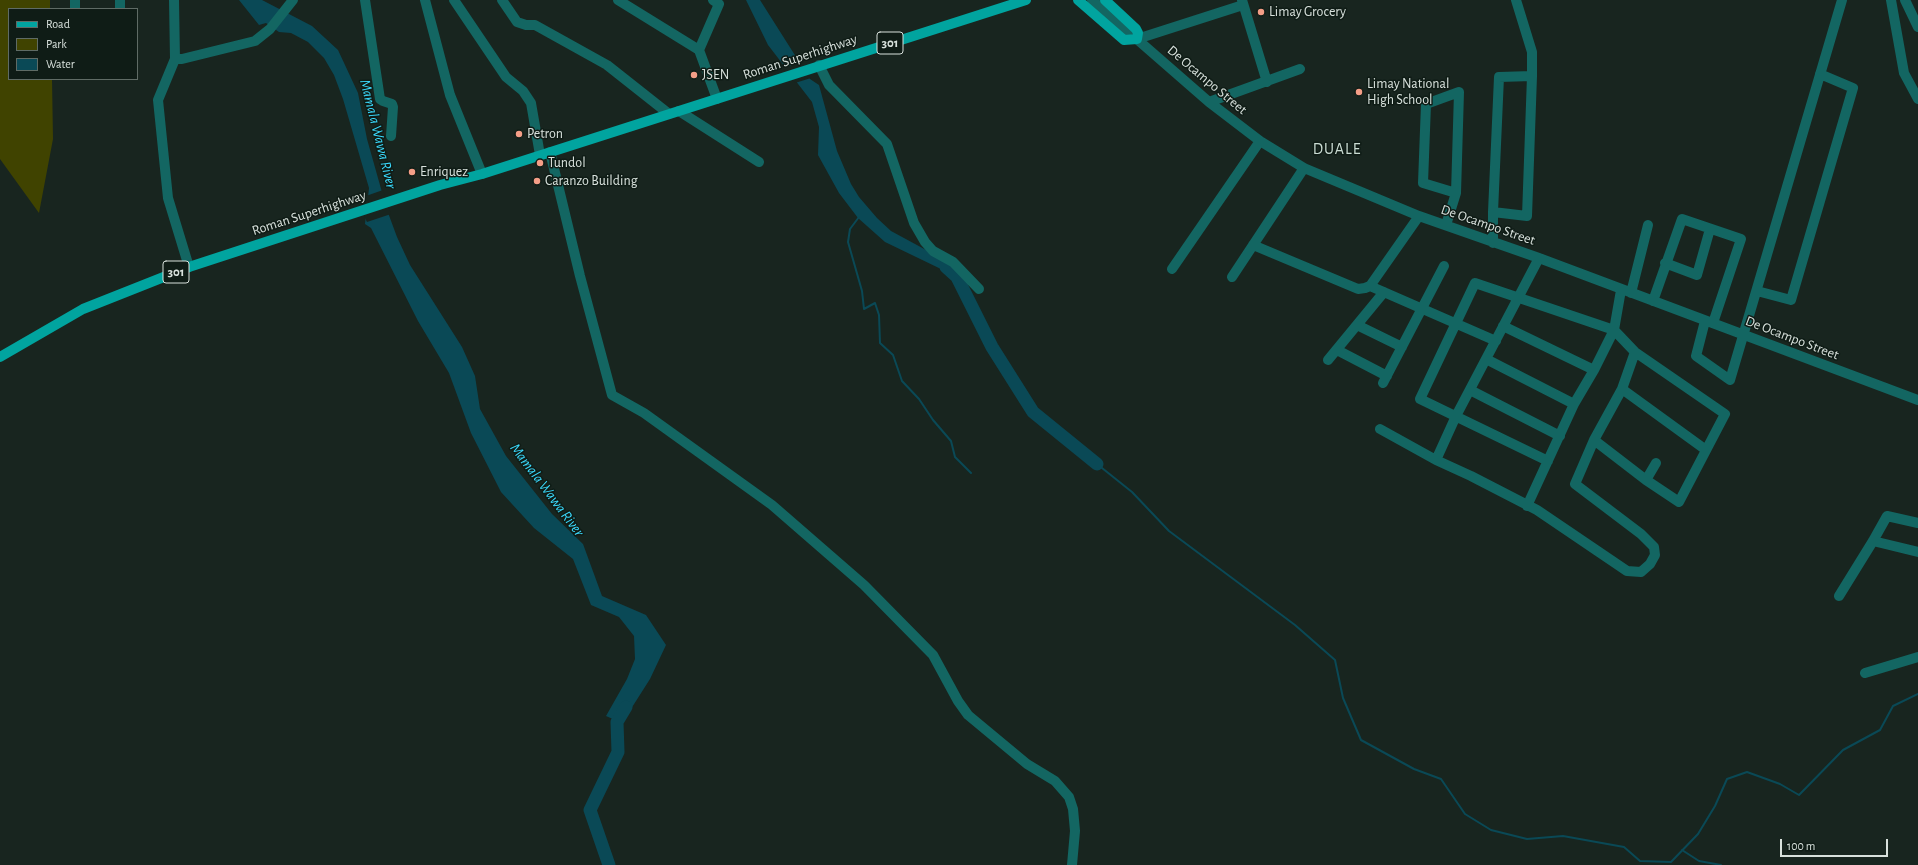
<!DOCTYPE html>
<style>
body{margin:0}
#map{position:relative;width:1918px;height:865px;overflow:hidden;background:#18251f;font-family:"Alegreya Sans",sans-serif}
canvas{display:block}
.legend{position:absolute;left:8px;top:8px;width:130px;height:72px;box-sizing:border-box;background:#0f1c16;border:1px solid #5f6b65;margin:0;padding:5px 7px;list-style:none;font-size:12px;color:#d8e1dc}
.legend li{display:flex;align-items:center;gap:8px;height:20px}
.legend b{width:20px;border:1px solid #5f6b65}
.scale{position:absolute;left:1780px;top:839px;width:108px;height:18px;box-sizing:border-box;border:2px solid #d8e1dc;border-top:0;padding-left:5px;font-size:12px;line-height:14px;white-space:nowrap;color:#d8e1dc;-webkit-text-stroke:3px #0f1c16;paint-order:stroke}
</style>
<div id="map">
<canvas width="1918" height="865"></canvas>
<ul class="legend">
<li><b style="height:5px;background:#01a49f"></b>Road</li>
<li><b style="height:11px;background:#404300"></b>Park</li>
<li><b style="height:11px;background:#0a4956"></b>Water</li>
</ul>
<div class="scale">100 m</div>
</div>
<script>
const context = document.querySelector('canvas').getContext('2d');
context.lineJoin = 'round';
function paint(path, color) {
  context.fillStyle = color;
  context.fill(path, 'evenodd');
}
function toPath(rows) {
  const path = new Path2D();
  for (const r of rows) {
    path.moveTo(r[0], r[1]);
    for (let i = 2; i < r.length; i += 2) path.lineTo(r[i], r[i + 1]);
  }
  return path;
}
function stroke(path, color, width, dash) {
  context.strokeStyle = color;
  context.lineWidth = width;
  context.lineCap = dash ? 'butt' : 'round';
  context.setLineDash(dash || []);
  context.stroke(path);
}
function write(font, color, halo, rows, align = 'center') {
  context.font = font + ' "Alegreya Sans",sans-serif';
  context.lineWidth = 3;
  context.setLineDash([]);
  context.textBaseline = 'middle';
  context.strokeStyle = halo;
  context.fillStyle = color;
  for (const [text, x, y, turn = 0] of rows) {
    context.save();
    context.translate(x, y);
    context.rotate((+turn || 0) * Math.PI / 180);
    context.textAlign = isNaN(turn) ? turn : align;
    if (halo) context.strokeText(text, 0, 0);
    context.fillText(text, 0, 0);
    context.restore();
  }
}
paint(toPath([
 [0,0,50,0,50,9,9,9,9,79,52,79,53,139,39,213,0,159]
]), '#404300');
paint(toPath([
 [239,0,262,0,312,26,338,50,358,93,367,139,387,210,397,237,410,265,462,347,475,376,480,409,506,456,552,514,583,544,602,596,646,615,666,645,650,679,622,723,606,716,627,679,635,659,634,636,619,617,591,605,573,559,534,528,501,492,471,433,449,373,418,321,371,228,365,224,369,188,343,99,334,75,324,58,308,42,291,33,279,32,266,23,259,25],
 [746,0,760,0,810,79,819,85,837,151,851,184,859,197,877,218,891,231,952,264,963,276,954,281,943,270,885,242,858,218,839,193,818,155,819,127,812,102,768,45]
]), '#0a4956');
paint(toPath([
 [801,62,811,78,795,83,783,68],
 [383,190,391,214,367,222,364,216,366,196]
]), '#18251f');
stroke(toPath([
 [859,217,850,229,848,242,862,291,864,309,875,303,879,315,880,343,893,355,902,381,919,399,933,420,951,441,955,457,971,473],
 [1097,464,1132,492,1169,531,1295,625,1335,660,1343,698,1361,740,1414,769,1441,779,1465,814,1491,830,1527,839,1563,836,1624,847,1640,861,1671,862,1698,834,1715,806,1727,779,1747,772,1780,784,1799,795,1843,750,1880,730,1893,706,1918,694],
 [1682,850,1699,861,1721,865]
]), '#0a4956', 2);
stroke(toPath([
 [946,267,957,277,992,347,1033,412,1097,464],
 [609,865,590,810,618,752,617,722,626,707]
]), '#0a4956', 13);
stroke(toPath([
 [75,0,75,9],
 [120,0,120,9],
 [174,0,175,59,158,100,168,198,189,267],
 [365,0,380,99,383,101,392,104,393,107,391,136],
 [425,0,450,95,482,174],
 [454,0,506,77,523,91,531,103,540,155],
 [502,0,517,22,526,25,535,25,607,65,669,114],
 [618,0,699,50,717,99],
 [1092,0,1209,102,1260,141,1304,168,1419,216,1539,258,1918,400],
 [1242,0,1267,82],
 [1516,0,1532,52,1532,76],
 [1891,0,1904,73,1918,99],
 [1905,0,1918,27],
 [1137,39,1243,5],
 [699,50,719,4,713,0],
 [175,59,182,59,255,41,270,29,293,0],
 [819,65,829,85,887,144,914,223,925,242,933,251,953,262,979,289],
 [1209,102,1300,69],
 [679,111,759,162],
 [550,152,580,276,612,395,644,413,772,505,864,585,933,655,958,701,968,715,1027,764,1055,781,1069,797,1073,809,1075,831,1072,865],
 [1446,225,1456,193,1459,92,1426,104,1423,183,1456,193],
 [1493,243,1493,212,1499,77,1532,76,1527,216,1493,212],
 [1253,245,1358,289,1365,288,1370,286,1419,216],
 [1665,263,1697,275,1710,229],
 [1172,269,1260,141],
 [1232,277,1304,168],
 [1370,286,1496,341],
 [1757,291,1791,300,1853,88,1820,74],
 [1631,293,1648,225],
 [1653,301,1682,219,1741,239,1713,323],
 [1705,321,1696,356,1730,380,1842,0],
 [1357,325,1402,347],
 [1503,326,1594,370],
 [1337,350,1387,376],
 [1486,359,1574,404],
 [1328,360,1384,292],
 [1383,383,1444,266],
 [1622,389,1706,450],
 [1470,390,1560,436],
 [1380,429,1436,460,1471,476,1537,510,1627,571,1641,572,1650,564,1655,555,1654,547,1641,534,1575,484,1594,440,1622,389,1635,352],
 [1436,460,1456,416,1539,258],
 [1548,461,1420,399,1475,283,1614,330,1635,352,1725,414,1679,502,1646,480,1594,440],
 [1646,480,1656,463],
 [1527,506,1574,404,1594,370,1614,330,1621,290],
 [1873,541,1918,552],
 [1839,596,1873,541,1887,516,1918,523],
 [1865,673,1918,657]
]), '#136662', 10);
stroke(toPath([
 [1078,0,1124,40,1137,39,1138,33,1136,29,1105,0],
 [0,357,83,309,189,267,440,185,482,174,1026,0]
]), '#01a49f', 10);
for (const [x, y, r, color] of [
 [1261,12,4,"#f49e87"],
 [694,75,4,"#f49e87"],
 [1359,92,4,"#f49e87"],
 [519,134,4,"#f49e87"],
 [540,163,4,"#f49e87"],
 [412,172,4,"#f49e87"],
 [537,181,4,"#f49e87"]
]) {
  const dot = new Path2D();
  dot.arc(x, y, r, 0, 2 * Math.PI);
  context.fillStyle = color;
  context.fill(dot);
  stroke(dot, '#0f1c16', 1.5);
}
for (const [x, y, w] of [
 [890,43,26],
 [176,272,26]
]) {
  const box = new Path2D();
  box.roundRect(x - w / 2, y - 11, w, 22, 3);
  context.fillStyle = '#0f1c16';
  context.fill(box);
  stroke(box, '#d8e1dc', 1);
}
write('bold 13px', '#d8e1dc', null, [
 ["301",890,43],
 ["301",176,272]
]);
write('14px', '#d8e1dc', '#0f1c16', [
 ["Limay Grocery",1269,12],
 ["JSEN",702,75],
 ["Limay National",1367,84],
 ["High School",1367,100],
 ["Petron",527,134],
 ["Tundol",548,163],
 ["Enriquez",420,172],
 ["Caranzo Building",545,181]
], 'left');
write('14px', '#d8e1dc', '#0f1c16', [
 ["Roman Superhighway",800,57,-18],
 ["De Ocampo Street",1207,80,40],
 ["Roman Superhighway",309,213,-18],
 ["De Ocampo Street",1488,225,19],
 ["De Ocampo Street",1792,338,21]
]);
write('italic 15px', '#3bdafd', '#0f1c16', [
 ["Mamala Wawa River",378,134,76],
 ["Mamala Wawa River",547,490,53]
]);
context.letterSpacing = '1px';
write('16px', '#cbdcd3', '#0f1c16', [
 ["DUALE",1337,149]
]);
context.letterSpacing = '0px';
</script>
